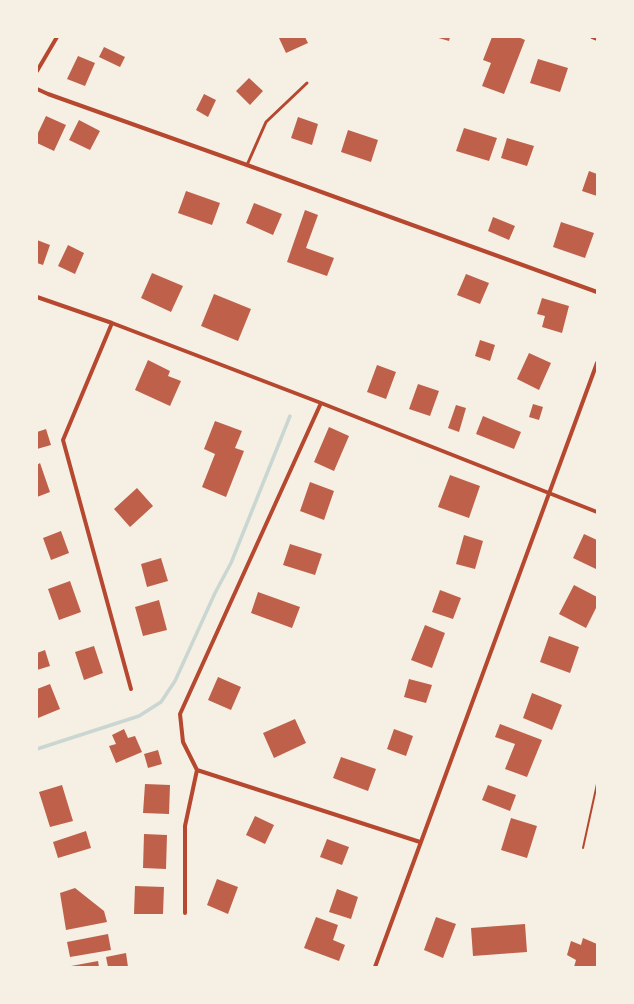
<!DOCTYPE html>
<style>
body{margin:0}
#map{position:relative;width:634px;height:1004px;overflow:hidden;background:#f6efe4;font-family:Commissioner,sans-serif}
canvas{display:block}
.frame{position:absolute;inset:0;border:38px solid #f6efe4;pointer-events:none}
</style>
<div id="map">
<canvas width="634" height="1004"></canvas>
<div class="frame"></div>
</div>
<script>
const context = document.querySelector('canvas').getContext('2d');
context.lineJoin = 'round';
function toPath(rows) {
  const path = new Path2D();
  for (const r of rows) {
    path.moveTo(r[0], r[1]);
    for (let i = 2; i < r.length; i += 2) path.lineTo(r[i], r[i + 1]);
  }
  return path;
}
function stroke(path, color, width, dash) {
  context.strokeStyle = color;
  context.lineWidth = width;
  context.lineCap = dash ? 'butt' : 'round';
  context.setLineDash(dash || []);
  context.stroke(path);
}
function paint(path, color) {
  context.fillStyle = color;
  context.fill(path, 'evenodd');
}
stroke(toPath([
 [37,749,139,716,161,702,175,681,215,593,231,563,290,416]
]), '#c9d6d2', 3.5);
paint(toPath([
 [280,37,305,37,308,43,286,53,279,38],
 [435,37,450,37,449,41],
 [492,37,518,37,525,40,504,94,482,86,491,63,483,60],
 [104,47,125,57,120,67,99,57],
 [78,56,95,63,85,86,67,79],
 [538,59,568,68,560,92,530,83],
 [249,78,263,91,250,105,236,91],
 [204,94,216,100,208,117,196,110],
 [46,116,66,125,54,151,37,143,37,135],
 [298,117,318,124,312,145,291,138],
 [79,120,100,131,90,150,69,140],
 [464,128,497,138,489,161,456,151],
 [348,130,378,140,371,162,341,152],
 [507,138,534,146,527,166,501,158],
 [589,171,597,174,597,196,582,191],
 [186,191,220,203,212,225,178,213],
 [254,203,282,214,273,235,246,223],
 [305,210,318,215,306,248,334,258,327,276,287,262],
 [493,217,515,226,509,240,488,231],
 [561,222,594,233,585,258,553,247],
 [37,240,50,245,43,265,37,263],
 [68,245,84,253,75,274,58,266],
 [152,273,183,286,171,312,141,298],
 [466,274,489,283,480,304,457,295],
 [214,294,251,309,238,341,201,326],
 [542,298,569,306,562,333,542,327,545,316,537,314],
 [480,340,495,345,490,361,475,356],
 [529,353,551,363,539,390,517,379],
 [148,360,170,371,168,376,181,381,170,406,135,390],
 [377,365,396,372,386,399,367,392],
 [418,384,439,391,430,416,409,409],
 [533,404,543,407,539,420,529,417],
 [456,405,466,408,459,432,448,428],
 [483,416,521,432,514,449,476,434],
 [215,421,242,431,235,448,244,451,226,497,202,487,215,454,204,449],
 [329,427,349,436,334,471,314,462],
 [46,429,51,445,37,449,37,432],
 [40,463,50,492,37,497,37,465],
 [450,475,480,486,469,518,438,507],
 [310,482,334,491,324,520,300,511],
 [137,488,153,506,130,527,114,509],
 [61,531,69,553,51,560,43,538],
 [584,534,597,540,596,569,573,558],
 [464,535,483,541,475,569,456,564],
 [290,544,322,554,315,575,283,565],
 [161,558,168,581,147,587,141,564],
 [70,581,81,612,59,620,48,589],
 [574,585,597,597,597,606,586,628,559,614],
 [440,590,461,598,453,619,432,612],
 [258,592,300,607,292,628,251,613],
 [159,600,167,630,143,636,135,607],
 [425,625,445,633,432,668,411,660],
 [549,636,579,647,570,673,540,662],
 [94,646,103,673,84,680,75,652],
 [45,650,50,666,37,670,37,653],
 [218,677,241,687,231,710,208,700],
 [409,679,432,685,426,703,404,697],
 [50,684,60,709,38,718,37,689],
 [532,693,562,705,552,730,523,718],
 [295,719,306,743,274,758,263,733],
 [500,724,542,740,527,777,505,769,515,744,495,737],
 [124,729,128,738,135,736,142,752,116,763,109,746,116,744,112,735],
 [394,729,413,736,406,756,387,749],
 [158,750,162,764,148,768,144,754],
 [341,757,376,769,368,791,333,778],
 [145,784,170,785,169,814,143,813],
 [62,785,73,821,50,827,39,792],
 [488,785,516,795,510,811,482,800],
 [255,816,274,825,265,844,246,835],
 [511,818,537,826,527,858,501,850],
 [86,831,91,848,58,858,53,842],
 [144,834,167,835,166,869,143,868],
 [327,839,349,847,342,865,320,857],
 [217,879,238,887,228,914,207,905],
 [135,886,164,887,163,914,134,914],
 [75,888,104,911,107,922,66,930,60,893],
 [337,889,358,897,351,919,329,912],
 [316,917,338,925,333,940,345,945,339,961,304,948],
 [436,917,456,924,443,958,424,950],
 [525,924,527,952,473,956,471,928],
 [108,934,111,950,70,957,67,942],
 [583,938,597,944,597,967,574,967,576,960,567,955,571,941,581,945],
 [126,953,128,967,108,967,106,957],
 [98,961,99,967,71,967,71,966]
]), '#bf614a');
stroke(toPath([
 [583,848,597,784]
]), '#b5482f', 2);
stroke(toPath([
 [247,165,266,122,307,83]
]), '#b5482f', 3);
stroke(toPath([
 [592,37,597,39],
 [37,71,57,37],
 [37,89,48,94,247,165,597,292],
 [37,297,112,323,321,403,597,512],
 [112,323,63,440,131,689],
 [197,770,183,742,180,714,321,403],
 [197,770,420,842],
 [185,913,185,826,197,770],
 [375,967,597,363]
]), '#b5482f', 4);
</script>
